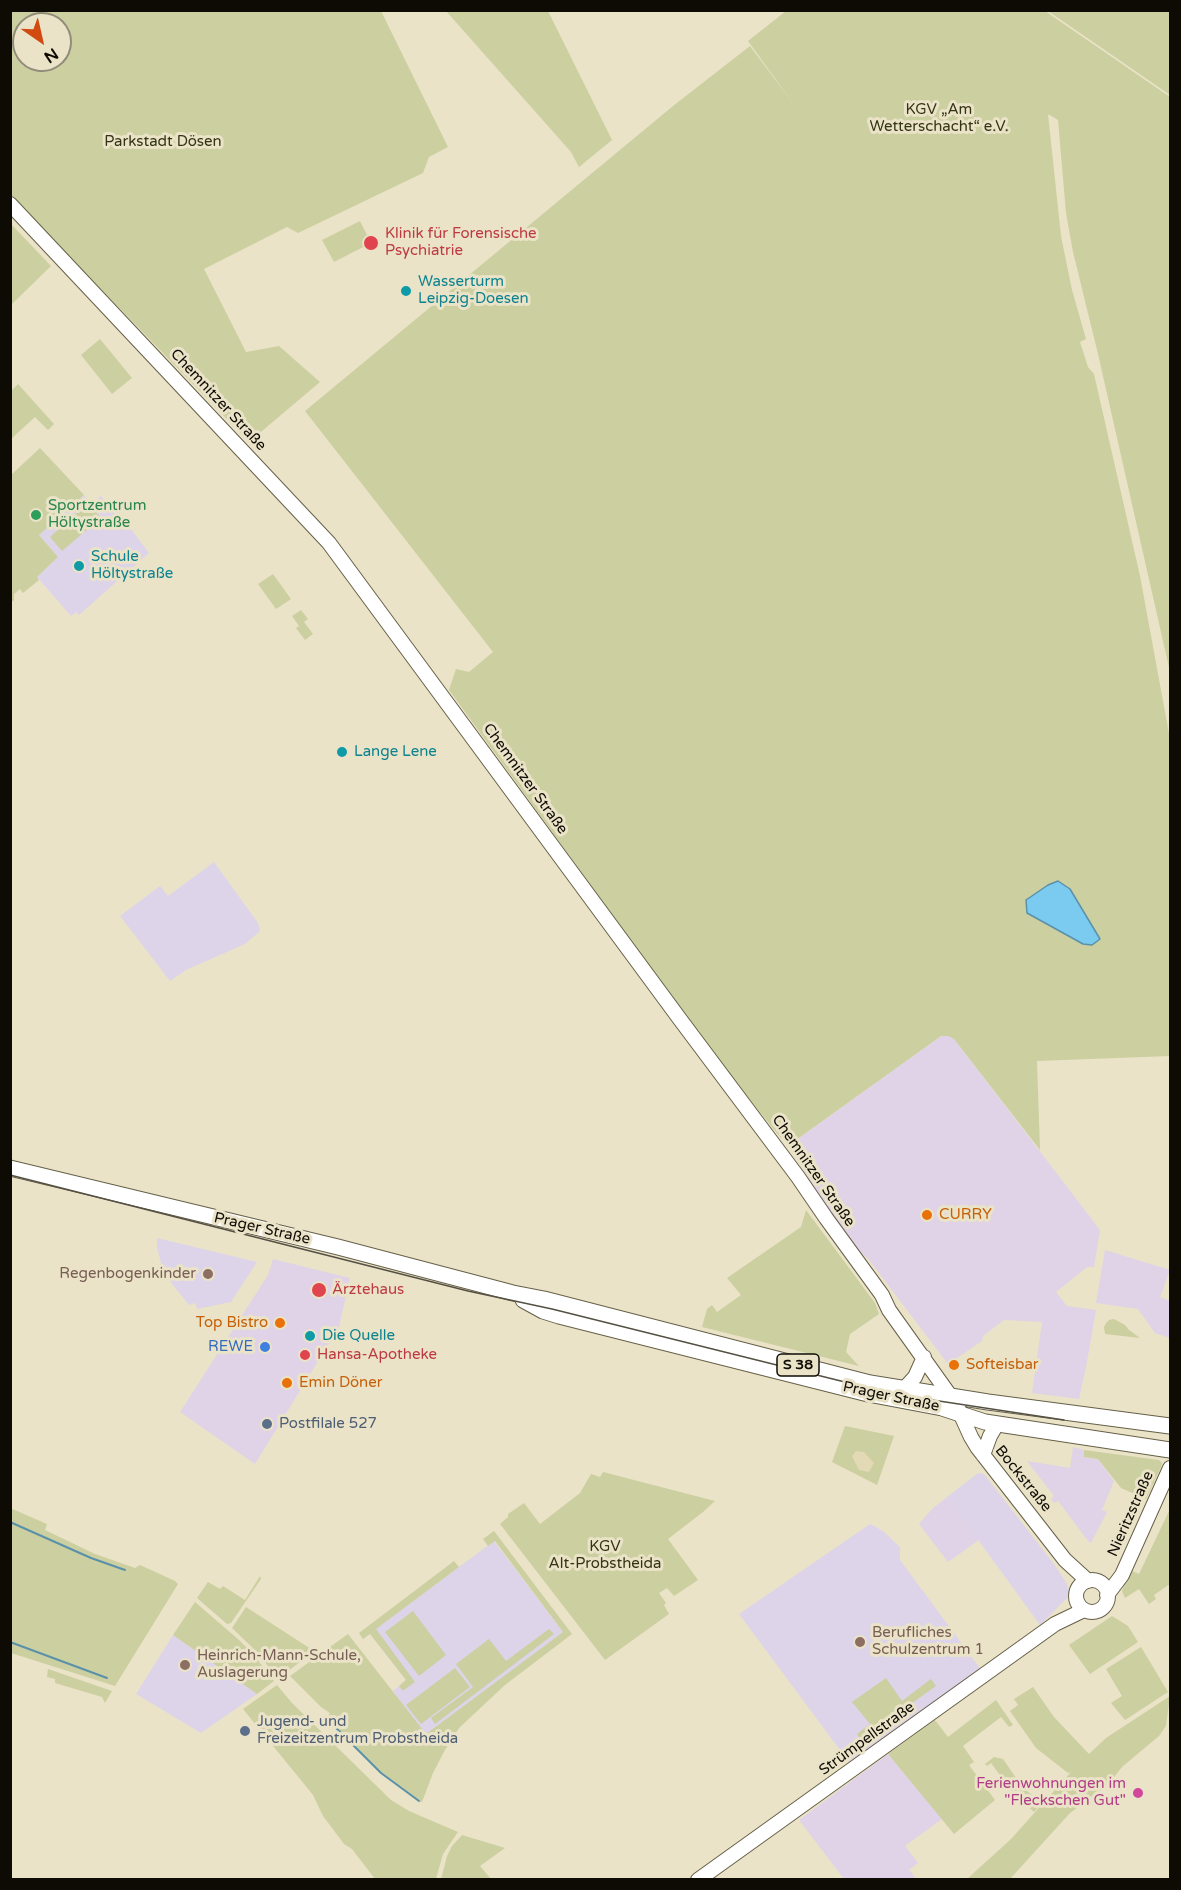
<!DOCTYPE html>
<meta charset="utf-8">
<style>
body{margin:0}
#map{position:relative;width:1181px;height:1890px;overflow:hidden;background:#eae3c8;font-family:"Varela Round",sans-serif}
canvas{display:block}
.frame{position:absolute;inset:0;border:12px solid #0e0b04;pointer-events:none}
.north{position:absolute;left:12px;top:12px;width:60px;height:60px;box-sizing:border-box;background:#eae3c8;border:2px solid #928d7a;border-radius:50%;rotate:146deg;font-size:16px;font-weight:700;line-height:24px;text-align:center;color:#0e0b04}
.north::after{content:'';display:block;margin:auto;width:21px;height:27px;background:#d14b11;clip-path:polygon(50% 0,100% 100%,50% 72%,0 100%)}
</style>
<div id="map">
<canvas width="1181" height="1890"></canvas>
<div class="frame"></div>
<div class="north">N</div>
</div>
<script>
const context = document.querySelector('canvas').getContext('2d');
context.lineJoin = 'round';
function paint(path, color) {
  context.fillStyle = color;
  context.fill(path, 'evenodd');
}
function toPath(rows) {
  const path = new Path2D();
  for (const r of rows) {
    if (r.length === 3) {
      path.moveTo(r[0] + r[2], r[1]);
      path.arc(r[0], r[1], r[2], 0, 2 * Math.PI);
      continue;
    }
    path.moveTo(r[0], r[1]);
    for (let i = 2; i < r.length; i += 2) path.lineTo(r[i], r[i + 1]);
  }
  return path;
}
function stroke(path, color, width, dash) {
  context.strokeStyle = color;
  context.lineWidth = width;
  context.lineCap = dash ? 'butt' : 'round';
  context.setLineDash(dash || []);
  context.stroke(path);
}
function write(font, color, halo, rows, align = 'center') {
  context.font = font + ' "Varela Round",sans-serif';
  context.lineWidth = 6;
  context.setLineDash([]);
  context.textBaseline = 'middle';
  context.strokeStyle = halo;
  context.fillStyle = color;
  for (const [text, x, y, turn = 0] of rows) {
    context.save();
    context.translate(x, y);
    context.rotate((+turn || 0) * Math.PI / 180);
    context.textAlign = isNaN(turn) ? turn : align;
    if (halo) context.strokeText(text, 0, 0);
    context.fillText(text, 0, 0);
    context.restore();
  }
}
paint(toPath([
 [947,1035,954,1039,1100,1230,1094,1267,1087,1267,1056,1292,1067,1306,1096,1310,1086,1367,1079,1399,1032,1393,1042,1322,1004,1320,983,1336,982,1341,948,1364,869,1260,858,1250,831,1213,788,1146,941,1036],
 [1105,1250,1170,1270,1160,1297,1170,1301,1170,1338,1155,1333,1138,1309,1096,1303],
 [273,1259,350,1278,339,1327,255,1464,180,1412,268,1275],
 [1073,1447,1084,1450,1084,1457,1098,1459,1114,1481,1102,1510,1107,1512,1091,1543,1088,1541,1058,1501,1054,1503,1051,1499,1054,1496,1027,1461,1070,1468],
 [947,1497,979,1540,948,1562,919,1524,932,1509],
 [888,1754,942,1819,905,1846,918,1863,909,1870,915,1877,912,1880,844,1879,799,1820]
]), '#e0d3e7');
paint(toPath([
 [84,495,92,504,101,496,116,514,118,512,149,553,79,615,76,612,71,616,37,577,58,557,39,535],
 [214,862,258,923,260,931,245,944,186,970,170,981,120,916,160,886,168,896],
 [157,1238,257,1262,231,1302,197,1309,195,1303,189,1305,169,1280,162,1267,157,1247],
 [978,1473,984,1474,1054,1564,1067,1584,1070,1595,1040,1625,947,1497],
 [870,1524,883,1531,900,1547,900,1560,985,1675,854,1769,739,1614],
 [494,1541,563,1632,425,1735,393,1691,406,1680,370,1633],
 [173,1635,257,1694,201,1733,136,1694]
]), '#ddd4e9');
paint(toPath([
 [11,11,381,11,448,147,429,157,423,173,298,233,287,227,204,269,246,352,279,346,320,382,249,442,11,196],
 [24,24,60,24,60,60,24,60],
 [446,11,548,11,612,140,579,167,571,152],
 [786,11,1045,11,1170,97,1170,672,1098,354,1073,252,1066,213,1058,120,1048,114,1061,236,1072,290,1086,339,1080,342,1088,367,1094,374,1140,576,1170,739,1170,1056,1037,1061,1040,1150,954,1039,948,1036,941,1036,796,1140,789,1141,780,1137,720,1063,449,690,456,669,469,672,493,652,305,411,673,106,750,46,795,106,748,41],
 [1048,11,1170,11,1170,95],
 [360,221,371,243,334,262,322,240],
 [11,224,51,266,11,305],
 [100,339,132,378,112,394,81,355],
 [18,384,54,424,48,430,35,417,11,439,11,391],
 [40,448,84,495,39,535,58,557,37,577,39,580,23,593,20,589,14,594,14,600,11,603,11,475],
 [88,503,101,518,62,551,50,537],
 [273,574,291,599,276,609,258,584],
 [301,610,308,619,304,622,313,634,305,640,296,628,299,626,292,616],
 [806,1210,875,1303,879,1314,850,1334,846,1352,859,1366,702,1327,707,1309,712,1305,717,1312,741,1295,727,1278,801,1227],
 [1114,1319,1125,1325,1129,1330,1140,1338,1105,1334,1104,1327,1106,1323,1109,1320],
 [845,1426,894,1436,877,1485,832,1462],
 [1084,1450,1159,1460,1162,1463,1161,1467,1146,1499,1121,1488,1098,1459,1084,1457],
 [603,1472,715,1501,703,1512,668,1539,698,1580,674,1596,667,1588,659,1593,666,1603,664,1605,669,1614,605,1660,500,1524,508,1517,508,1514,524,1503,540,1524,580,1493,591,1474,600,1477],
 [10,1508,47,1524,45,1530,95,1554,135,1568,140,1565,175,1581,178,1584,115,1686,11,1653],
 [1170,1509,1170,1584,1154,1595,1156,1599,1149,1604,1139,1589,1125,1598,1122,1591,1130,1570,1139,1574],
 [494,1531,572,1634,505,1685,459,1728,445,1750,433,1773,422,1802,419,1801,381,1773,326,1718,330,1713,321,1707,290,1676,348,1634,426,1734,563,1632,495,1541,488,1546,483,1539],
 [454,1561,459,1567,376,1629,415,1682,404,1690,402,1690,399,1686,406,1680,370,1634,363,1639,359,1633],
 [260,1576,261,1579,231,1623,227,1624,197,1598,208,1582,220,1589,223,1586,245,1600],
 [195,1602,239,1640,253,1654,274,1681,257,1694,173,1635],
 [246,1607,314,1651,278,1679,256,1651,232,1628],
 [413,1611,446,1655,419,1676,385,1632],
 [1112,1616,1128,1626,1138,1642,1090,1674,1069,1645],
 [549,1629,554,1634,435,1724,431,1718,473,1687,456,1664,489,1639,506,1661],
 [1141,1647,1168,1692,1125,1720,1111,1703,1122,1696,1106,1669],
 [455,1668,470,1687,421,1724,406,1705],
 [48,1669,112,1691,105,1703,102,1697,55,1683,55,1679,47,1677],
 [886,1678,902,1701,931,1679,936,1686,861,1740,857,1734,870,1724,852,1702],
 [277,1685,292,1703,391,1800,409,1811,458,1832,443,1854,436,1879,375,1879,352,1849,344,1844,323,1816,313,1795,243,1709],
 [1033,1687,1054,1717,1089,1754,1106,1738,1170,1696,1166,1726,1159,1736,1122,1767,1108,1785,1070,1813,1010,1879,967,1879,1011,1839,1071,1772,1068,1773,1036,1748,1010,1711,1018,1705,1014,1699],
 [996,1700,1013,1725,1009,1727,1001,1717,963,1746,974,1762,969,1765,995,1800,954,1834,888,1754,935,1720,948,1737],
 [994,1757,1003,1759,1023,1788,1042,1803,1034,1812,1012,1792,991,1763,987,1766,985,1764],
 [462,1835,505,1848,480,1866,491,1879,441,1879,447,1856,452,1846]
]), '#cccf9f');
paint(toPath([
 [856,1451,864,1452,874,1463,869,1472,859,1470,852,1456]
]), '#e3d9b4');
const water = toPath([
 [1058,881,1070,889,1100,939,1092,945,1083,944,1027,913,1026,900,1048,885,1058,881]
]);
paint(water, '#7bcbf1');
stroke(water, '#5a91aa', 1.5);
stroke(toPath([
 [10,1522,91,1558,125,1570],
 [10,1642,107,1678],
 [326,1718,381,1773,419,1801]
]), '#5a91aa', 2);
const secondary = toPath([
 [10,204,329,543,679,1018,798,1177,826,1218,882,1295,889,1310,956,1404,971,1437,977,1447,1065,1560,1088,1581],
 [904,1389,915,1377,924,1357],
 [983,1455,990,1436,997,1424],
 [1092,1596,16],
 [1107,1595,1122,1575,1170,1468],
 [698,1880,1055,1624,1084,1610]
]);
const primary = toPath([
 [10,1168,338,1247,513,1293,544,1299,870,1383,988,1402,1170,1426],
 [523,1300,543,1311,559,1316,868,1394,942,1408,985,1422,1170,1450]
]);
stroke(secondary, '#666048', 16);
stroke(primary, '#666048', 17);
stroke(secondary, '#fff', 14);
stroke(primary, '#fff', 15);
stroke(toPath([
 [10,1175,468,1291,552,1309,893,1394,1064,1420]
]), '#545043', 1.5);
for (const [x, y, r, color] of [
 [371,243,8,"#e0444e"],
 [406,291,6,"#0f9aa8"],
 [36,515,6,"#2e9e5b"],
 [79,566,6,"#0f9aa8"],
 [342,752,6,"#0f9aa8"],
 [927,1215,6,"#e8710a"],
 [208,1274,6,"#8d6e63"],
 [319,1290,8,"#e0444e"],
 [280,1323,6,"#e8710a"],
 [310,1336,6,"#0f9aa8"],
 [265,1347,6,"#3f7fe0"],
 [305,1355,6,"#e0444e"],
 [954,1365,6,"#e8710a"],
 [287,1383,6,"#e8710a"],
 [267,1424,6,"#5c6f8a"],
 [860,1642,6,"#8d6e63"],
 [185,1665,6,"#8d6e63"],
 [245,1731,6,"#5c6f8a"],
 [1138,1793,6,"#d1479c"]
]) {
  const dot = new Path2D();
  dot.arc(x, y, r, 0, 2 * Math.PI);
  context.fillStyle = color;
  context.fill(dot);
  stroke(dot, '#eae3c8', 2);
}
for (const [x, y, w] of [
 [798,1365,42]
]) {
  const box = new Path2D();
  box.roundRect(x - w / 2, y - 11, w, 22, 4.5);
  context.fillStyle = '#eae3c8';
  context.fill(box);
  stroke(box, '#0e0b04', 1.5);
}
write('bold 14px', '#0e0b04', null, [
 ["S 38",798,1365]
]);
write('15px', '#333414', '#eae3c8', [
 ["KGV „Am",939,110],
 ["Wetterschacht“ e.V.",939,127],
 ["Parkstadt Dösen",163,142],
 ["KGV",605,1547],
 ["Alt-Probstheida",605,1564]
]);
write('15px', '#be3a42', '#eae3c8', [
 ["Klinik für Forensische",385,234],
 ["Psychiatrie",385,251],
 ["Ärztehaus",332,1290],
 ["Hansa-Apotheke",317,1355]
], 'left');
write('15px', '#0d838f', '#eae3c8', [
 ["Wasserturm",418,282],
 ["Leipzig-Doesen",418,299],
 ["Schule",91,557],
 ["Höltystraße",91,574],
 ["Lange Lene",354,752],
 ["Die Quelle",322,1336]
], 'left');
write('15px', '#0e0b04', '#eae3c8', [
 ["Chemnitzer Straße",218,400,47],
 ["Chemnitzer Straße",525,779,54],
 ["Chemnitzer Straße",813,1171,55],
 ["Prager Straße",262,1229,13],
 ["Prager Straße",891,1397,12],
 ["Bockstraße",1023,1479,51],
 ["Nieritzstraße",1131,1514,-66],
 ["Strümpellstraße",867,1739,-36]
]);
write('15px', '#27864d', '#eae3c8', [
 ["Sportzentrum",48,506],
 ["Höltystraße",48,523]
], 'left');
write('15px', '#c56008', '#eae3c8', [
 ["CURRY",939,1215],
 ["Top Bistro",268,1323,"right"],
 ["Softeisbar",966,1365],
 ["Emin Döner",299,1383]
], 'left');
write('15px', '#785e54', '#eae3c8', [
 ["Regenbogenkinder",196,1274,"right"],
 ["Berufliches",872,1633],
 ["Schulzentrum 1",872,1650],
 ["Heinrich-Mann-Schule,",197,1656],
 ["Auslagerung",197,1673]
], 'left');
write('15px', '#366cbe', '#eae3c8', [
 ["REWE",253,1347]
], 'right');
write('15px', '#4e5e75', '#eae3c8', [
 ["Postfilale 527",279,1424],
 ["Jugend- und",257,1722],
 ["Freizeitzentrum Probstheida",257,1739]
], 'left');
write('15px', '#b23c85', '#eae3c8', [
 ["Ferienwohnungen im",1126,1784],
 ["\"Fleckschen Gut\"",1126,1801]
], 'right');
</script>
